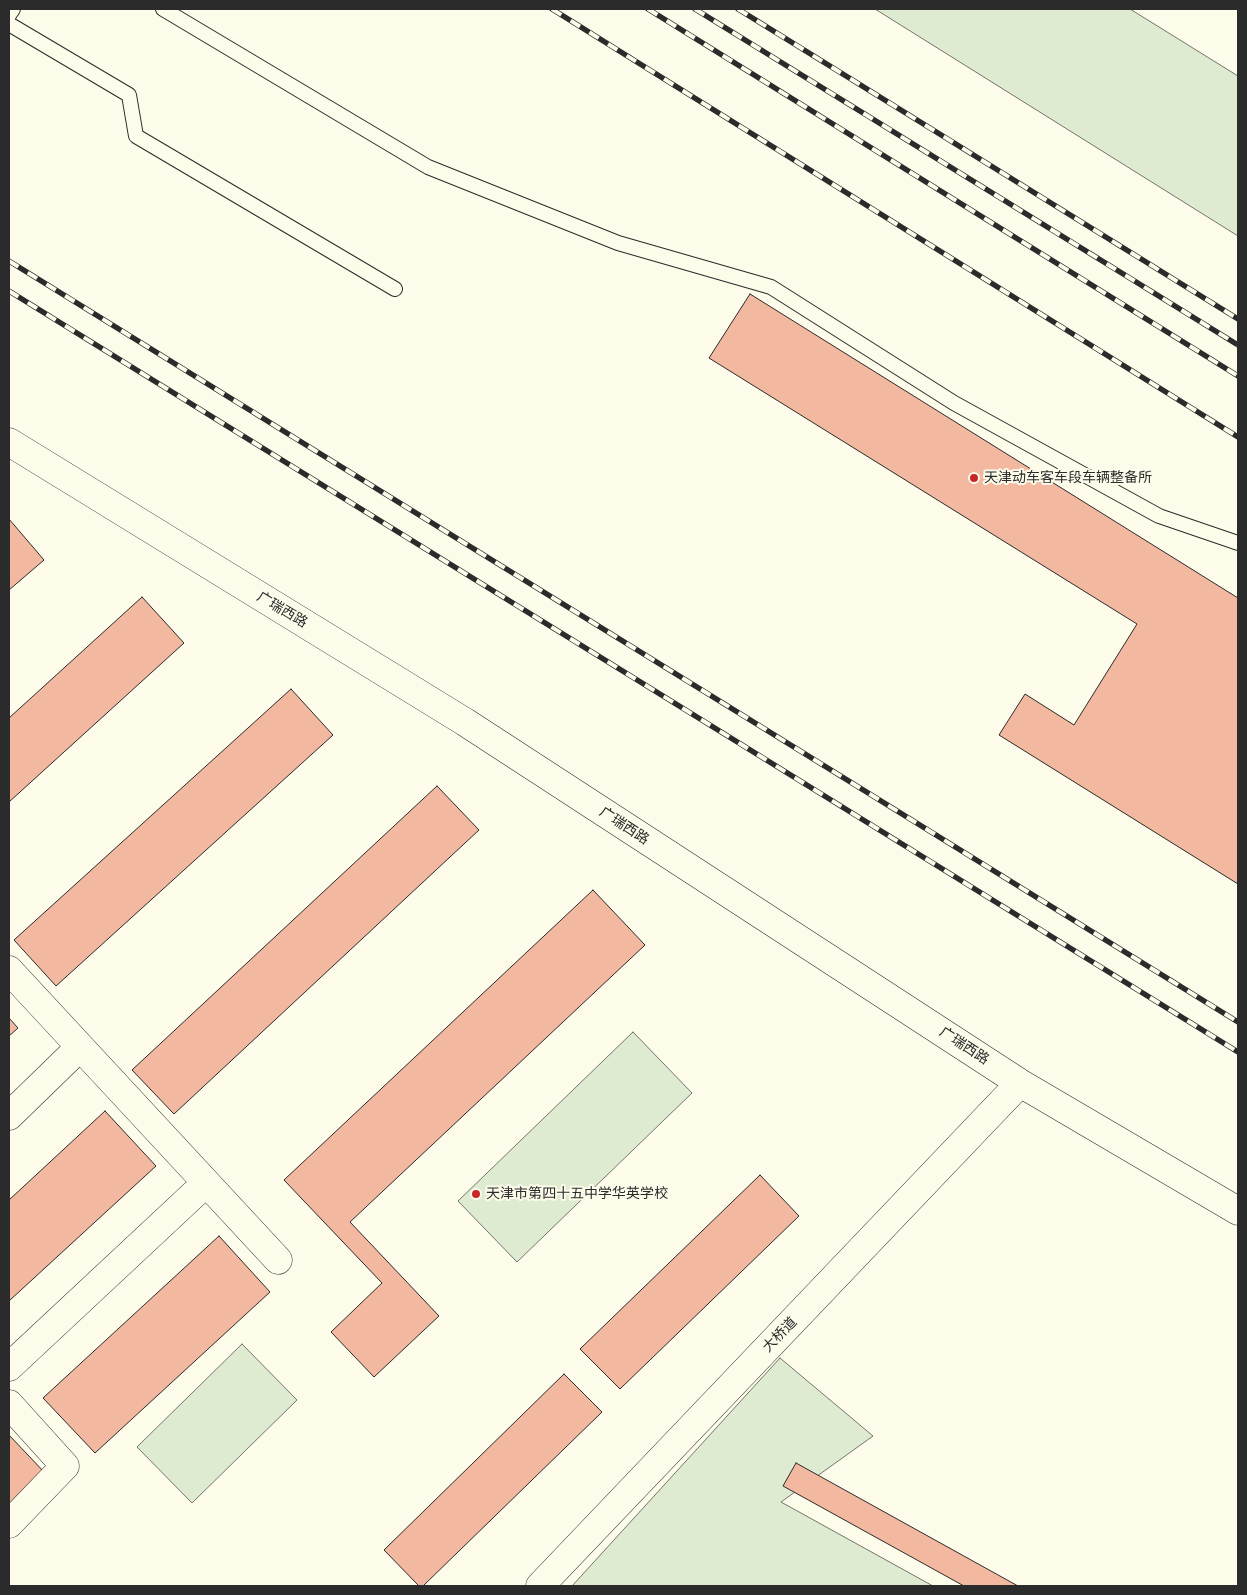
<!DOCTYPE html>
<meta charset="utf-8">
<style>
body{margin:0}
#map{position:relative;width:1247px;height:1595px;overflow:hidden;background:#fdfbea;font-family:"Fira Sans",sans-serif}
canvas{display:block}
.frame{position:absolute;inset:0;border:10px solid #2b2b2b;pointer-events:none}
</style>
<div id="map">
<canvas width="1247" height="1595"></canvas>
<div class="frame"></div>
</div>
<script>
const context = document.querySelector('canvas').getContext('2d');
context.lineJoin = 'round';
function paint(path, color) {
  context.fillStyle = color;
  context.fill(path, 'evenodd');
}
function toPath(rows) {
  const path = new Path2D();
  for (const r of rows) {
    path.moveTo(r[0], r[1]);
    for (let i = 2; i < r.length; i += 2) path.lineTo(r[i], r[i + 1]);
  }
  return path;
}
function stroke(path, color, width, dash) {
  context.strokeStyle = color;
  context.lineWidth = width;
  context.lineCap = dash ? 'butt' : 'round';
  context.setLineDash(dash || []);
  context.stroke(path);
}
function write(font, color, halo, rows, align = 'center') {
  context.font = font + ' "Fira Sans","Noto Sans SC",sans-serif';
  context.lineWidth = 4;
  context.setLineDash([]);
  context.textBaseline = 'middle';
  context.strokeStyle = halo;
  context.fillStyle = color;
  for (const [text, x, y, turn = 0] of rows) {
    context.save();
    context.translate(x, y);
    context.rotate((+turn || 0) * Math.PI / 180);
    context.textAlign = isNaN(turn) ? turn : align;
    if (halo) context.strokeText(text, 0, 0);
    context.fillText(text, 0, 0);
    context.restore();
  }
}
const green = toPath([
 [875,9,1130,9,1238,76,1238,236,875,9],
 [633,1032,692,1093,517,1262,458,1201,633,1032],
 [242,1344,297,1400,192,1503,137,1447,242,1344],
 [780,1358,873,1436,781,1502,933,1586,572,1586,780,1358]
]);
paint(green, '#deebd1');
stroke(green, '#74746e', 1);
const building = toPath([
 [750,294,1238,598,1238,884,999,735,1025,694,1074,725,1137,624,709,358,750,294],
 [9,519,44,560,9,590,9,519],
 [142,597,184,643,9,802,9,718,142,597],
 [291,689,333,735,56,986,14,940,291,689],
 [437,786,479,830,174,1114,132,1070,437,786],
 [593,890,645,945,350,1222,439,1316,374,1377,331,1332,382,1283,284,1180,593,890],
 [9,1018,18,1028,9,1036,9,1018],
 [105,1111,156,1166,9,1301,9,1200,105,1111],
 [760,1175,799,1216,620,1389,580,1349,760,1175],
 [219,1236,270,1292,95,1453,43,1398,219,1236],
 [564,1374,602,1412,423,1586,419,1586,384,1550,564,1374],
 [9,1435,45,1473,9,1507,9,1435],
 [796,1463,1018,1586,964,1586,783,1486,796,1463]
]);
paint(building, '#f2b8a0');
stroke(building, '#2b2b2b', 1);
const lane = toPath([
 [163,9,428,167,618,243,771,287,954,403,1159,516,1238,543],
 [9,15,13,9],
 [9,24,129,95,136,136,395,289]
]);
const street = toPath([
 [9,970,278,1260],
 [9,1116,80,1047],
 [9,1367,206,1183],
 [9,1404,65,1466,9,1524]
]);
const secondary = toPath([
 [9,442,465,722,1020,1083,1238,1211],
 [540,1586,1020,1083]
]);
stroke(lane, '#2b2b2b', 16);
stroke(street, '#2b2b2b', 29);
stroke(secondary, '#2b2b2b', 29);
stroke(lane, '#fdfbea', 14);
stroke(street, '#fdfbea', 28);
stroke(secondary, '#fdfbea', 28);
const rail = toPath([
 [552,9,1238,437],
 [648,9,1238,376],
 [695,9,1238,345],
 [738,9,1238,319],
 [9,261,1238,1022],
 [9,291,1238,1052]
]);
stroke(rail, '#2b2b2b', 5.5);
stroke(rail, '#fdfbea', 4, [11]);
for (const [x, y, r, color] of [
 [974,478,5,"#c62828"],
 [476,1194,5,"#c62828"]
]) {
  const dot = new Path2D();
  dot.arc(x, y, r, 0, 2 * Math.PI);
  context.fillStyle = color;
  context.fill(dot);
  stroke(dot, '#fdfbea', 2);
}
write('14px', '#2b2b2b', '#fdfbea', [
 ["天津动车客车段车辆整备所",984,478],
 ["天津市第四十五中学华英学校",486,1194]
], 'left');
write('14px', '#2b2b2b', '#fdfbea', [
 ["广瑞西路",282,610,31],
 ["广瑞西路",624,826,33],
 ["广瑞西路",964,1046,33],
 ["大桥道",780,1335,-46]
]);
</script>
